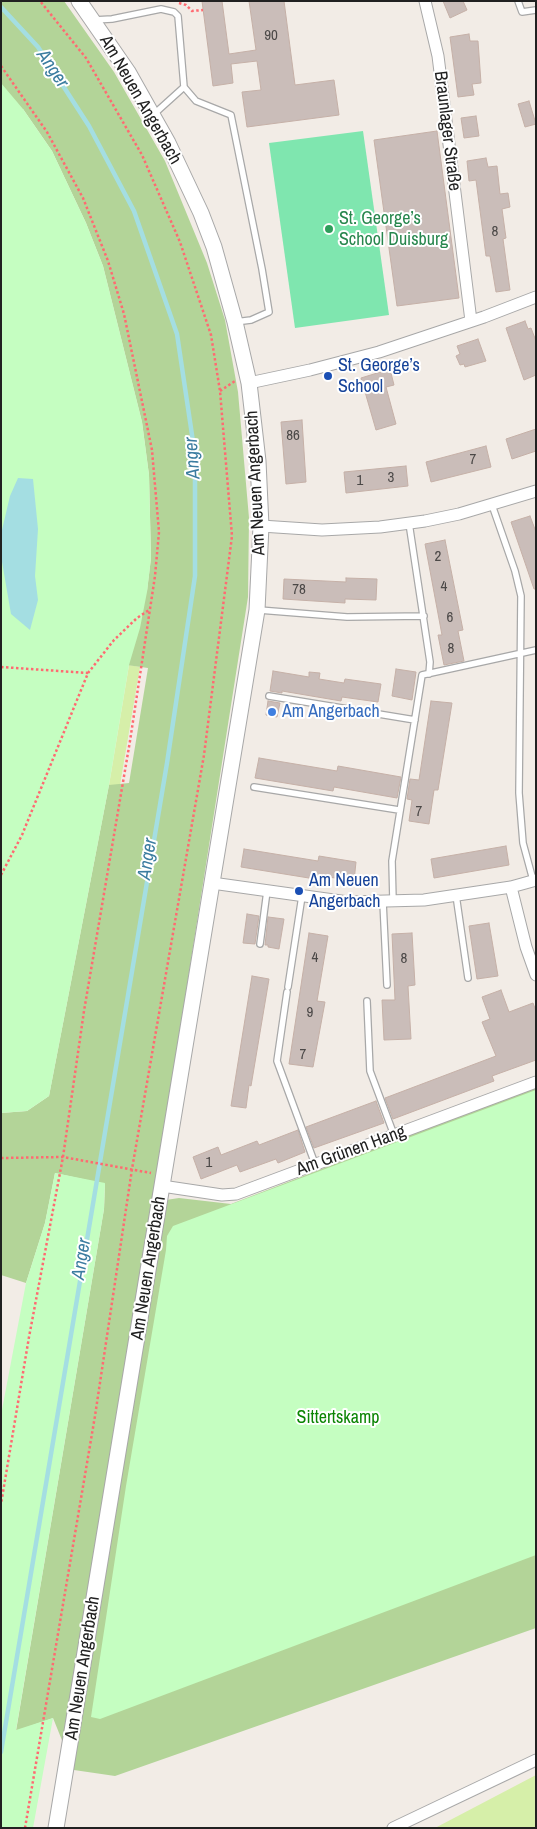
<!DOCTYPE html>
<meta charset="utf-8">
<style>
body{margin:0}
#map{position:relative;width:537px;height:1829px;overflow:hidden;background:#f2ece6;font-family:"Archivo Narrow",sans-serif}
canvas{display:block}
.frame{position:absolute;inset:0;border:2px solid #212121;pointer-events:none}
</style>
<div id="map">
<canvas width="537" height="1829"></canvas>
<div class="frame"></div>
</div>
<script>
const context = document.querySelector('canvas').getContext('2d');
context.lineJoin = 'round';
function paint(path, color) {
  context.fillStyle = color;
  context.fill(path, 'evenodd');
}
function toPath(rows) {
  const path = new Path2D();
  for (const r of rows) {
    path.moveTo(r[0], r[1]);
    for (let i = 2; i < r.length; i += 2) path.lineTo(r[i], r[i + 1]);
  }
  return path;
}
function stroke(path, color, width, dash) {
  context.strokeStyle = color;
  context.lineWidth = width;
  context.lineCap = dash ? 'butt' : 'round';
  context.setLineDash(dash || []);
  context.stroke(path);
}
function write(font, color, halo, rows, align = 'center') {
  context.font = font + ' "Archivo Narrow",sans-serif';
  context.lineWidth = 4;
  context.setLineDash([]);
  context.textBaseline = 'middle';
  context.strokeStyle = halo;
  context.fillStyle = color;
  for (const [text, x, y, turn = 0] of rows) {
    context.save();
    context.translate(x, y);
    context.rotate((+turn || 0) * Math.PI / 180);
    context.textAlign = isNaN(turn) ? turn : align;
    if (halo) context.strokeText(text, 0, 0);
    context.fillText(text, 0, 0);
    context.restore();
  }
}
paint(toPath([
 [129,665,140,667,120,785,109,785],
 [536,1775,536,1828,435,1828]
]), '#d6efa9');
paint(toPath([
 [1,1,64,1,114,72,165,161,207,263,225,320,238,392,249,518,248,597,153,1202,179,1198,231,1204,536,1086,536,1628,115,1776,74,1770,53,1718,16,1731,104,1209,105,1184,55,1173,45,1223,26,1283,1,1275,1,1113,27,1111,49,1096,109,785,129,783,148,668,84,659,147,591,151,558,149,475,142,422,103,266,86,223,52,151,23,109,1,226]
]), '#b3d498');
paint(toPath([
 [1,83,23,109,52,151,86,223,103,266,142,422,149,475,151,558,147,592,140,628,129,665,109,785,49,1096,27,1111,1,1113],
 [536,1090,536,1555,100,1719,91,1717,126,1486,166,1250,167,1236,173,1226],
 [55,1173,105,1183,104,1209,16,1730,53,1718,33,1828,1,1828,1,1415,26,1283,45,1223]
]), '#c5fec1');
paint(toPath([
 [363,131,389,315,295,328,269,143]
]), '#7fe6af');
paint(toPath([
 [18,478,33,479,38,529,35,576,38,600,30,630,11,614,1,556,2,530,10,496]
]), '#a4dee2');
stroke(toPath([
 [1,7,38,47,89,126,134,211,177,334,195,455,195,576,167,763,1,1752]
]), '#a4dee2', 4.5);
const building = toPath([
 [202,1,222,1,229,54,256,50,249,1,284,1,295,85,334,80,339,115,247,127,242,92,261,90,257,61,231,64,233,83,213,86,202,1],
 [443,1,463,1,467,10,450,18,443,1],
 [469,34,470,41,478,41,481,83,472,84,474,95,458,97,450,37,469,34],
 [529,101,536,124,525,127,518,104,529,101],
 [476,116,479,136,464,138,461,118,476,116],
 [437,131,459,298,397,306,374,140,437,131],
 [486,158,488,167,497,166,500,194,508,193,510,207,502,209,506,238,503,239,510,290,496,292,490,256,486,256,476,180,469,181,467,161,486,158],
 [525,321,528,329,531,328,536,341,536,375,524,380,506,328,525,321],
 [478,339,486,361,465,367,464,364,460,365,456,356,460,354,457,346,478,339],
 [390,369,394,385,386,387,396,424,376,430,361,378,390,369],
 [302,420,306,482,286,484,281,422,302,420],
 [536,429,536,451,512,459,506,439,536,429],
 [486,446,491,467,431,482,426,462,486,446],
 [406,466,408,486,346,493,344,472,406,466],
 [530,516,536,532,536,589,534,589,511,522,530,516],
 [445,540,463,630,458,631,464,661,444,665,438,635,442,635,425,544,445,540],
 [346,578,377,579,376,600,345,599,345,603,283,599,284,579,346,582,346,578],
 [396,669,416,672,412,700,392,696,396,669],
 [273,671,309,677,309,672,320,673,319,679,344,683,345,679,381,684,378,702,342,697,341,701,282,691,282,693,270,691,273,671],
 [268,701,280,703,277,717,266,715,268,701],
 [431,701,452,703,438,790,434,790,429,824,409,821,412,800,407,799,410,779,419,780,431,701],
 [259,758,337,771,338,766,401,777,397,798,334,787,333,791,255,778,259,758],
 [506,846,509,865,434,878,431,859,506,846],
 [244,849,318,861,319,856,356,862,354,881,316,875,315,879,241,867,244,849],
 [247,914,259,916,255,944,243,943,247,914],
 [268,917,284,919,279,949,268,947,268,945,265,945,268,917],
 [489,923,498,976,477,979,469,926,489,923],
 [309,933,328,936,317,1001,325,1002,313,1067,289,1064,309,933],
 [412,933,415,985,408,986,411,1039,384,1040,382,1000,395,1000,392,934,412,933],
 [252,976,269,979,251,1086,249,1085,246,1108,231,1106,252,976],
 [501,990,509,1012,533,1003,536,1011,536,1060,492,1076,494,1081,393,1119,385,1098,496,1056,482,1022,490,1019,482,997,501,990],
 [376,1101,384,1123,314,1148,306,1127,376,1101],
 [298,1130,305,1152,278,1163,276,1159,240,1172,237,1165,201,1179,193,1157,218,1147,221,1155,257,1141,259,1145,298,1130]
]);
paint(building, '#cabdb9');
stroke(building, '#c5b0a7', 1);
const service = toPath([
 [518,1,522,12,536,10],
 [94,20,112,19,161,9,174,12,178,16,184,87,196,101,231,115,262,269,269,312,251,320,235,322],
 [153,115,184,87],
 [492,505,515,571,521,596,519,793,523,843,533,880],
 [409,523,430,662,429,674],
 [259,610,347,617,424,616],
 [269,696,415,720],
 [254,787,399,810],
 [456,895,468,978],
 [393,901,392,861,422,675,536,650],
 [383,902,387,985],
 [260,944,267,891],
 [288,987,302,896],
 [287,992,277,1061,315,1164],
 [367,1001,370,1071,394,1135]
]);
const minor = toPath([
 [425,1,438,56,471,321],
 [249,383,310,370,379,352,484,317,536,297],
 [261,526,322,530,380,527,425,521,459,514,536,491],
 [212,883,348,902,424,900,511,887,536,880],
 [511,887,526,947,536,975],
 [162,1186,222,1195,236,1194,536,1082],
 [393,1828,536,1760]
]);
const tertiary = toPath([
 [56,1828,257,610,261,526,258,461,249,383,235,322,214,247,201,213,168,143,128,72,79,1]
]);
stroke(service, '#a8a8a8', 8);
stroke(minor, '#a8a8a8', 13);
stroke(tertiary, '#a8a8a8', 17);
stroke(toPath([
 [179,3,186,5,192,11,203,10],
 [1,66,47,132,83,198,108,261,124,314,152,450,159,532,155,576,130,741,84,1011,63,1157,29,1337,1,1504],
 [220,391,235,381],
 [1,667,88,673],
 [1,875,22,835,88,673,114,640,137,618,149,610],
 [1,1158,63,1157,151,1173],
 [25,1828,95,1416,132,1169,204,755,232,536,220,391,211,335,180,242,142,155,86,58,40,1]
]), '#ff6a71', 2.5, [2.5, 2.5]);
stroke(service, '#fff', 5.5);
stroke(minor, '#fff', 11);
stroke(tertiary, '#fff', 15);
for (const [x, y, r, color] of [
 [329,229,5,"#2e9e5b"],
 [328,376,5,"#1a4fb4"],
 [272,712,5,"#3f7fe0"],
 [299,891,5,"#1a4fb4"]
]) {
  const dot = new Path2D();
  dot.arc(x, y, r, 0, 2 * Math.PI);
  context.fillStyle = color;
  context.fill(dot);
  stroke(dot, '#fff', 2);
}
write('15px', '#4b4847', null, [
 ["90",271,36],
 ["8",495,232],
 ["86",293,436],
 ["7",473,460],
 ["3",391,478],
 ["1",360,481],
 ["2",438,557],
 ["4",444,587],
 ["78",299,590],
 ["6",450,618],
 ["8",451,649],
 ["7",419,812],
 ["4",315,958],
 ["8",404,959],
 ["9",310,1013],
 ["7",303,1055],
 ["1",209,1163]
]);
write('18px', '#212121', '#fff', [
 ["Am Neuen Angerbach",140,100,60],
 ["Braunlager Straße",447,131,83],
 ["Am Neuen Angerbach",256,483,-93],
 ["Am Grünen Hang",351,1151,-20],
 ["Am Neuen Angerbach",149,1268,-81],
 ["Am Neuen Angerbach",83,1668,-81]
]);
write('18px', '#27864d', '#fff', [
 ["St. George’s",339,219],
 ["School Duisburg",339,240]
], 'left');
write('18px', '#164399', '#fff', [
 ["St. George’s",338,366],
 ["School",338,387],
 ["Am Neuen",309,881],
 ["Angerbach",309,902]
], 'left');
write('18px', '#366cbe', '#fff', [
 ["Am Angerbach",282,712]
], 'left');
write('18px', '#0c8504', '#fff', [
 ["Sittertskamp",338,1418]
]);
write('italic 19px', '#3c7da0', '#fff', [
 ["Anger",52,69,56],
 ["Anger",193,458,-94],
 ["Anger",148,859,-81],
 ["Anger",82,1259,-81]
]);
</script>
